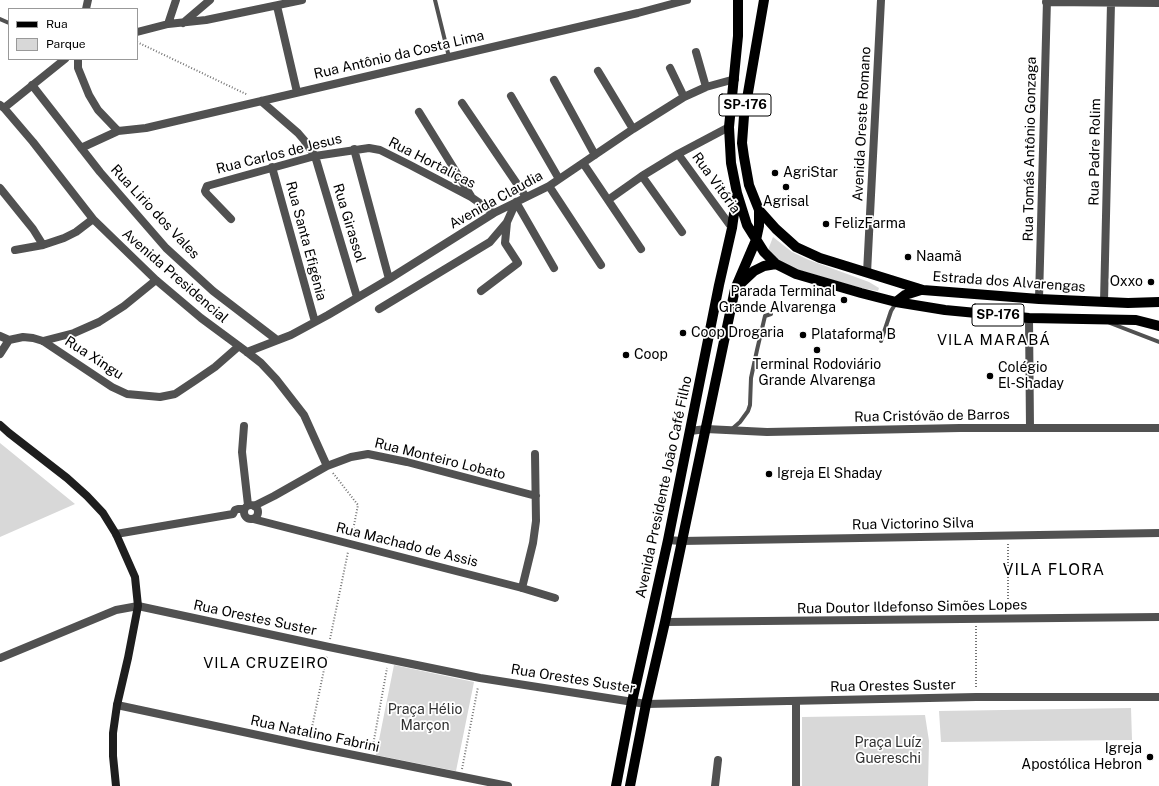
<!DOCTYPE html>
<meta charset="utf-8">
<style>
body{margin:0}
#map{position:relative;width:1159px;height:786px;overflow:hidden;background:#fff;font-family:"Public Sans",sans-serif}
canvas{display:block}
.legend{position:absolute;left:8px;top:8px;width:130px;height:52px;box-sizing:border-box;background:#fff;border:1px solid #999;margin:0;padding:5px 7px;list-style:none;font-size:12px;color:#000}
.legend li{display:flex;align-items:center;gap:8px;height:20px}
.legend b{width:20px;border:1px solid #999}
</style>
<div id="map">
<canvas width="1159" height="786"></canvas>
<ul class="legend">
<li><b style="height:5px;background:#000"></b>Rua</li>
<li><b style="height:11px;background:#d8d8d8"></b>Parque</li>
</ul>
</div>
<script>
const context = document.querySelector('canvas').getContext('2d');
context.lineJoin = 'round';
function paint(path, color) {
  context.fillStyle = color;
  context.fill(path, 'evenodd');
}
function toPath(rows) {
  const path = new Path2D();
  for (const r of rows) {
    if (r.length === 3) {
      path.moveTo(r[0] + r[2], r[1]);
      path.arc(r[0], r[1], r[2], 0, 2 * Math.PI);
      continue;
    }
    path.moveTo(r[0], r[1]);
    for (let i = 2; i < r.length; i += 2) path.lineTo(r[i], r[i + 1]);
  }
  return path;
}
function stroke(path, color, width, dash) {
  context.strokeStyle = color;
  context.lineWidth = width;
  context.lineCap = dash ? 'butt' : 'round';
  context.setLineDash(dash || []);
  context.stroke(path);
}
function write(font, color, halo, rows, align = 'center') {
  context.font = font + ' "Public Sans",sans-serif';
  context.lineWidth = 3.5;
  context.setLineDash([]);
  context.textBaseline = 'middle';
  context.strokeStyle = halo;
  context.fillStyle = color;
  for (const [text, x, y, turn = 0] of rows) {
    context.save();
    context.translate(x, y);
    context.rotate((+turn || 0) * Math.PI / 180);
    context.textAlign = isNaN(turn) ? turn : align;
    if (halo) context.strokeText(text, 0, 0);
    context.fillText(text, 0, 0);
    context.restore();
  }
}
paint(toPath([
 [773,237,792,252,809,260,869,282,879,288,878,291,861,288,789,267,781,262,768,250],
 [0,443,75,504,0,537],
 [394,665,474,682,456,771,376,755],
 [1131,708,1132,740,941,742,939,711],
 [925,715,929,741,928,786,802,786,802,717]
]), '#d8d8d8');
stroke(toPath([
 [137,42,248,95],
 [333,473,358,505,352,535],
 [1008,544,1008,610],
 [976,626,976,688],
 [330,639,348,552],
 [310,737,327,655],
 [372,751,387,668],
 [462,769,478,687]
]), '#737373', 2, [1, 2]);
stroke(toPath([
 [435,0,449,57],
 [0,19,9,23],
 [1110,323,1159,342],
 [881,341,891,311,896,303],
 [732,429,740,422,748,411,750,405,751,378,757,350,765,316,771,314]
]), '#515151', 4);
stroke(toPath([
 [1046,2,1159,3],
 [277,6,297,92],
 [86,9,88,0],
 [183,23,210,0],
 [168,24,176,0],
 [137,32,168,24,206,20,302,0],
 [696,52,706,87],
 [78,59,78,68,89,95,98,110,118,131],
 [670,68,684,97],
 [598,71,633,129],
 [554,80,595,155],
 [32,85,100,172,166,248,213,291,277,340],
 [511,96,559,179],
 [261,101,298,133,304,140,315,156,357,297],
 [462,103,526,197],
 [0,105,4,108,33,142,93,219,156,280,201,318,247,352,261,363,276,379,304,415,327,466],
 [4,108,65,59],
 [419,112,471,196],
 [81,148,118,131,146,128,638,13,687,0],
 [354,149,389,279],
 [678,154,732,228],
 [583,163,641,249],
 [272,167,315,322],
 [642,176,682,232],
 [549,186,601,265],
 [0,188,33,229,43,245],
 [608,200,642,176,678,154,729,127],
 [231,219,206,193,205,191,207,186,315,156,369,148,380,150,410,165,471,197,494,213],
 [15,250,43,245,64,238,76,232,93,219],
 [867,273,881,0],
 [481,291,518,263,505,243,507,222],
 [1039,299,1047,0],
 [1104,302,1111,3],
 [379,309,490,242,507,222,516,202,554,268],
 [1029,318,1030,428],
 [0,336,9,340],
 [43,341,74,333,99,322,124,306,156,280],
 [247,352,291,335,328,315,389,279,494,213,549,186,633,129,684,97,706,87,735,79],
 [0,354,9,340,23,337,33,338,43,341,112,387,127,394,160,397,175,394,196,380,215,367,239,346],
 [244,426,242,452,248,505],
 [690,431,706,429,767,432,960,428,1159,428],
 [251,512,7],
 [254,506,274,496,327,466,351,457,368,454,407,462,536,496],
 [253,519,522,588,555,598],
 [116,534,233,514,235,510,238,509,244,509],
 [668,540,681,541,1159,533],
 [522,588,533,543,536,521,535,454],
 [665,622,1159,617],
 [0,658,116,610,138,606,329,647,480,678,646,704,976,697,1159,697],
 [796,701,796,786],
 [117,705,309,746,508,786],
 [715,786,718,760]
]), '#515151', 8);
stroke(toPath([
 [0,425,9,433,67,478,87,496,103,513,116,534,135,577,138,606,128,658,117,705,113,733,113,756,116,786]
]), '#1e1e1e', 8);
stroke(toPath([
 [738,0,738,36,729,127,731,163,737,193,747,225,764,252,776,264,796,274,861,293,896,302,945,310,1029,318,1136,320,1159,326],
 [764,0,744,116,742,143,744,157,749,185,759,210,776,229,796,247,820,258,923,290,1039,299,1128,303,1159,302],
 [738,286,754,271,764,266,776,264],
 [896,302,905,295,921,290],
 [616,786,632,702,668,540,719,285,732,228,736,199],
 [630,786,646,704,665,622,735,289,756,240,759,226,759,210]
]), '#000', 10);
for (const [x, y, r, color] of [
 [775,173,4,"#000"],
 [786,187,4,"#000"],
 [826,224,4,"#000"],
 [908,257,4,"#000"],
 [1151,282,4,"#000"],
 [844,300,4,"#000"],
 [683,333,4,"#000"],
 [803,335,4,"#000"],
 [817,350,4,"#000"],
 [626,355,4,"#000"],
 [990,376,4,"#000"],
 [769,474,4,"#000"],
 [1150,757,4,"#000"]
]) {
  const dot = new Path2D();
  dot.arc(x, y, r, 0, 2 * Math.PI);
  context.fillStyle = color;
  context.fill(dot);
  stroke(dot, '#fff', 1.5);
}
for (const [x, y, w] of [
 [745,105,52],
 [998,315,52]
]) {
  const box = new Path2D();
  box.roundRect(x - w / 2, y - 11, w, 22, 3);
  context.fillStyle = '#fff';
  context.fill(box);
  stroke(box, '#000', 1);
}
write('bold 13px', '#000', null, [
 ["SP-176",745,105],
 ["SP-176",998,315]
]);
write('14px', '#000', '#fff', [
 ["Rua Antônio da Costa Lima",399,55,-13],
 ["Avenida Oreste Romano",862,124,-87],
 ["Rua Tomás Antônio Gonzaga",1030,149,-89],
 ["Rua Padre Rolim",1095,152,-89],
 ["Rua Carlos de Jesus",279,154,-14],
 ["Rua Hortaliças",432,163,27],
 ["Rua Vitória",716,183,54],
 ["Avenida Claudia",496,200,-29],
 ["Rua Lirio dos Vales",155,212,47],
 ["Rua Girassol",349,223,73],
 ["Rua Santa Efigênia",306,241,75],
 ["Avenida Presidencial",175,276,41],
 ["Estrada dos Alvarengas",1009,282,4],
 ["Rua Xingu",94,358,33],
 ["Rua Cristóvão de Barros",932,416,-1],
 ["Rua Monteiro Lobato",440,459,14],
 ["Avenida Presidente João Café Filho",664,487,-78],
 ["Rua Victorino Silva",913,524,-1],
 ["Rua Machado de Assis",407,545,14],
 ["Rua Doutor Ildefonso Simões Lopes",912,607,-1],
 ["Rua Orestes Suster",255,618,12],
 ["Rua Orestes Suster",573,679,9],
 ["Rua Orestes Suster",893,686,-1],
 ["Rua Natalino Fabrini",315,734,12]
]);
write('14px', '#000', '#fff', [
 ["AgriStar",783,173],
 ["Agrisal",786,202,"center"],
 ["FelizFarma",834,224],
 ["Naamã",916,257],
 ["Oxxo",1143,282,"right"],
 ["Parada Terminal",836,292,"right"],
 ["Grande Alvarenga",836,308,"right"],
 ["Coop Drogaria",691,333],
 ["Plataforma B",811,335],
 ["Coop",634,355],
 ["Terminal Rodoviário",817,365,"center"],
 ["Grande Alvarenga",817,381,"center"],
 ["Colégio",998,368],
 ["El-Shaday",998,384],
 ["Igreja El Shaday",777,474],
 ["Igreja",1142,749,"right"],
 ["Apostólica Hebron",1142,765,"right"]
], 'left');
write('14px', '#2f2f2f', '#fff', [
 ["Praça Hélio",425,710],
 ["Marçon",425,726],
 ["Praça Luíz",888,743],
 ["Guereschi",888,759]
]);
context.letterSpacing = '1px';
write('15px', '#000', '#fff', [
 ["VILA MARABÁ",994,340],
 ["VILA CRUZEIRO",266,663]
]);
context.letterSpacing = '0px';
context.letterSpacing = '1px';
write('16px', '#000', '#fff', [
 ["VILA FLORA",1054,570]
]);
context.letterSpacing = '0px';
</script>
